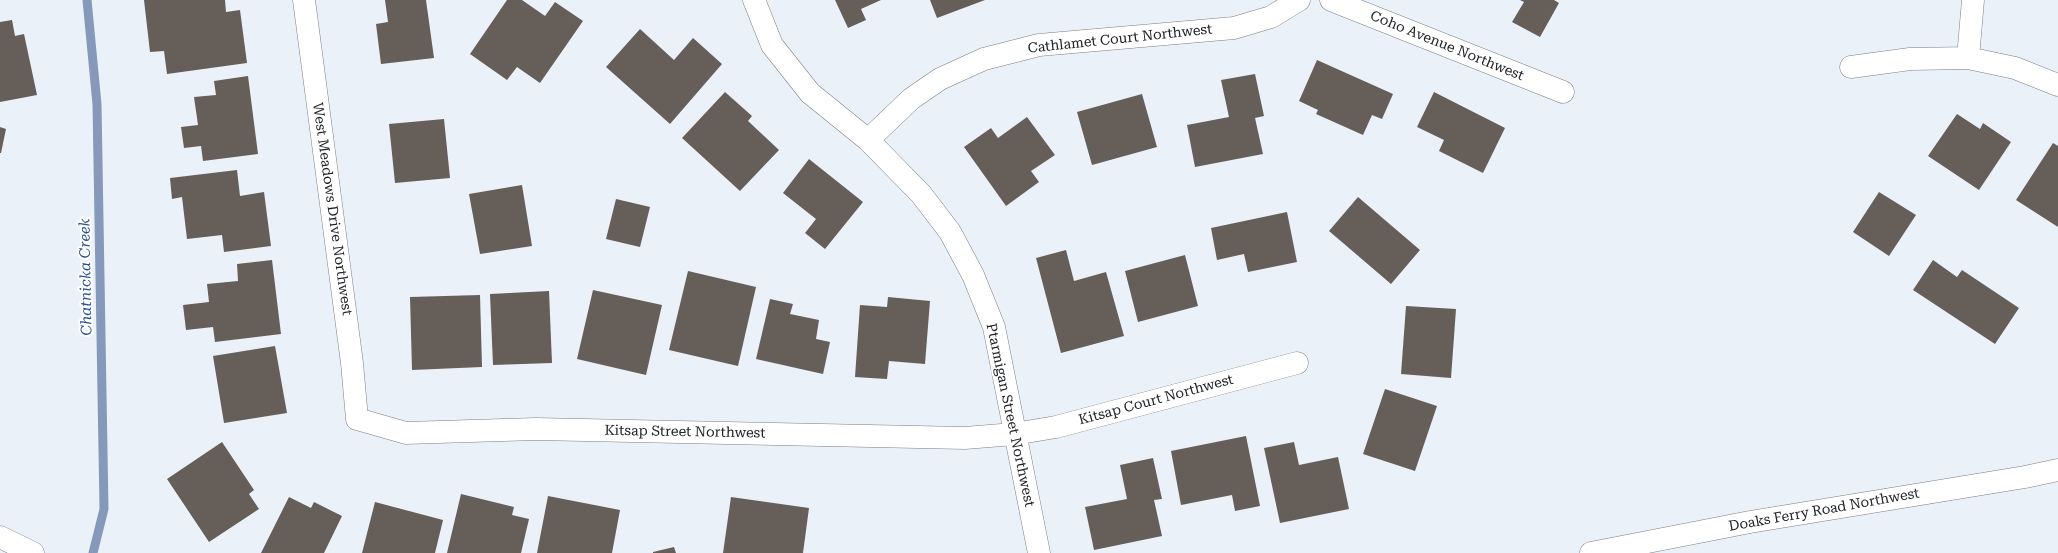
<!DOCTYPE html>
<style>
body{margin:0}
canvas{display:block;background:#ebf1f9}
</style>
<canvas width="2058" height="553"></canvas>
<script>
const context = document.querySelector('canvas').getContext('2d');
context.lineJoin = 'round';
function toPath(rows) {
  const path = new Path2D();
  for (const r of rows) {
    path.moveTo(r[0], r[1]);
    for (let i = 2; i < r.length; i += 2) path.lineTo(r[i], r[i + 1]);
  }
  return path;
}
function stroke(path, color, width, dash) {
  context.strokeStyle = color;
  context.lineWidth = width;
  context.lineCap = dash ? 'butt' : 'round';
  context.setLineDash(dash || []);
  context.stroke(path);
}
function paint(path, color) {
  context.fillStyle = color;
  context.fill(path, 'evenodd');
}
function write(font, color, halo, rows, align = 'center') {
  context.font = font + ' "Roboto Serif",serif';
  context.lineWidth = 4;
  context.setLineDash([]);
  context.textBaseline = 'middle';
  context.strokeStyle = halo;
  context.fillStyle = color;
  for (const [text, x, y, turn = 0] of rows) {
    context.save();
    context.translate(x, y);
    context.rotate((+turn || 0) * Math.PI / 180);
    context.textAlign = isNaN(turn) ? turn : align;
    if (halo) context.strokeText(text, 0, 0);
    context.fillText(text, 0, 0);
    context.restore();
  }
}
stroke(toPath([
 [87,0,97,104,104,509,93,553]
]), '#8699ba', 9);
paint(toPath([
 [144,0,225,0,226,12,240,10,247,63,167,74,164,51,150,52],
 [385,0,426,0,434,58,381,64,376,24,388,22],
 [507,0,522,0,545,16,555,2,583,21,540,83,517,67,507,80,470,54],
 [835,0,881,0,861,9,866,20,848,28],
 [930,0,985,0,937,18],
 [1520,0,1554,0,1559,3,1540,37,1512,22,1524,2],
 [12,20,15,36,24,34,37,95,0,102,0,22],
 [640,29,674,60,693,38,722,64,670,124,606,67],
 [1317,60,1393,94,1382,119,1372,115,1363,135,1316,114,1318,110,1299,101],
 [1255,74,1264,116,1255,118,1263,154,1195,167,1187,125,1229,117,1221,80],
 [248,76,258,154,203,161,201,146,184,148,181,127,198,125,194,97,216,95,214,81],
 [725,92,752,116,748,121,779,150,740,191,682,138],
 [1434,92,1505,128,1483,173,1439,151,1444,140,1417,127],
 [1142,94,1157,147,1092,165,1077,112],
 [1957,114,1980,129,1983,123,2011,142,1979,190,1928,156],
 [1027,117,1055,155,1031,171,1039,182,1006,206,964,147,991,128,998,138],
 [444,119,450,178,395,183,389,124],
 [0,127,6,129,1,153,0,153],
 [2053,143,2058,146,2058,227,2016,200],
 [809,159,863,202,825,249,805,233,816,219,783,193],
 [237,170,240,196,264,192,271,246,224,252,222,235,187,239,182,197,172,199,170,178],
 [522,185,532,246,480,254,469,194],
 [1879,192,1916,215,1889,256,1853,232],
 [1358,197,1420,250,1391,284,1329,231],
 [616,199,650,207,640,247,606,239],
 [1287,212,1297,262,1248,272,1244,254,1217,260,1211,228],
 [1066,250,1074,281,1106,272,1124,336,1061,353,1036,258],
 [1185,255,1198,306,1138,322,1125,271],
 [272,260,281,334,215,342,213,327,186,330,183,305,209,302,207,284,238,281,237,264],
 [1933,260,1957,277,1962,270,2019,308,1995,344,1913,290],
 [688,271,756,287,738,366,669,350],
 [593,290,662,305,646,375,577,359],
 [549,291,552,363,493,365,490,294],
 [480,295,482,367,412,370,410,297],
 [888,297,930,301,925,364,889,361,887,379,855,377,860,305,887,307],
 [770,299,793,304,790,314,819,320,816,339,830,342,823,374,756,359],
 [1406,306,1456,309,1451,378,1401,374],
 [275,346,287,413,224,423,213,356],
 [1385,389,1437,406,1415,471,1363,454],
 [1246,436,1260,506,1235,511,1232,495,1181,505,1171,451],
 [222,442,254,490,249,494,259,509,209,542,167,479],
 [1294,442,1299,465,1338,457,1349,509,1280,523,1264,448],
 [1153,458,1162,499,1154,500,1162,536,1094,550,1085,507,1127,499,1120,465],
 [461,494,514,507,512,515,529,519,521,553,447,553],
 [548,496,620,510,612,553,537,553],
 [289,497,311,508,314,502,342,516,324,553,261,553],
 [731,497,809,508,803,553,723,553],
 [375,502,443,520,435,553,362,553],
 [674,547,676,553,653,553,653,552]
]), '#665e59');
const minor = toPath([
 [304,0,352,363,357,419,406,433,536,429,965,438,1014,434,1056,427,1297,363],
 [754,0,772,45,810,93,868,140,921,194,950,232,973,275,994,327,1039,553],
 [1331,0,1563,92],
 [1968,58,1973,0],
 [1851,67,1910,59,1968,58,2015,68,2058,85],
 [868,140,911,99,940,79,984,59,1039,45,1234,28,1271,17,1299,0]
]);
const major = toPath([
 [0,537,33,553],
 [1591,553,1750,522,2025,477,2058,470]
]);
stroke(minor, '#7a7f87', 23);
stroke(major, '#7a7f87', 23);
stroke(minor, '#fff', 22);
stroke(major, '#fff', 22);
write('14px', '#202226', '#fff', [
 ["Cathlamet Court Northwest",1120,39,-6],
 ["Coho Avenue Northwest",1447,46,22],
 ["West Meadows Drive Northwest",332,209,82],
 ["Kitsap Court Northwest",1156,400,-15],
 ["Ptarmigan Street Northwest",1010,415,78],
 ["Kitsap Street Northwest",685,432,1],
 ["Doaks Ferry Road Northwest",1824,510,-10]
]);
write('italic 15px', '#2b5193', '#fff', [
 ["Chatnicka Creek",86,277,-91]
]);
</script>
